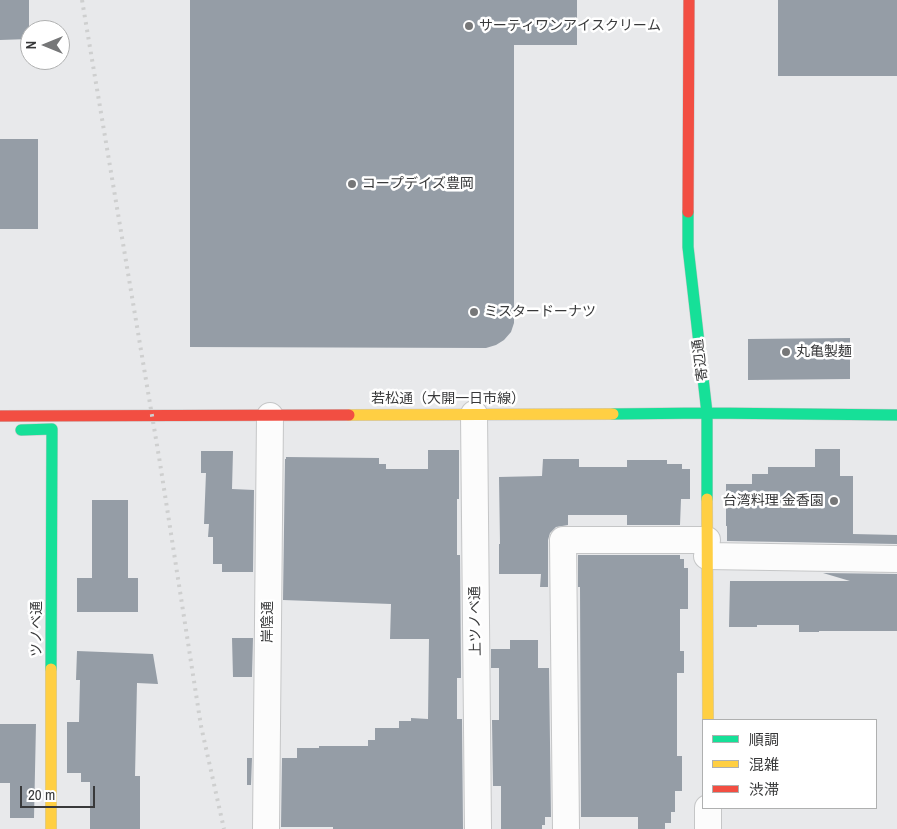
<!DOCTYPE html>
<meta charset="utf-8">
<style>
body{margin:0}
#map{position:relative;width:897px;height:829px;overflow:hidden;background:#e8e9eb;font-family:"Archivo Narrow","Noto Sans JP",sans-serif}
canvas{display:block}
.legend{position:absolute;left:702px;top:719px;width:175px;height:90px;box-sizing:border-box;background:#fff;border:1px solid #afb0b0;margin:0;padding:6px 9px;list-style:none;font-size:15px;color:#38393a}
.legend li{display:flex;align-items:center;gap:10px;height:25px}
.legend b{width:25px;border:1px solid #afb0b0}
.north{position:absolute;left:20px;top:20px;width:50px;height:50px;box-sizing:border-box;background:#fff;border:1px solid #afb0b0;border-radius:50%;rotate:270deg;font-size:14px;font-weight:700;line-height:20px;text-align:center;color:#38393a}
.north::after{content:'';display:block;margin:auto;width:18px;height:22px;background:#767778;clip-path:polygon(50% 0,100% 100%,50% 72%,0 100%)}
.scale{position:absolute;left:20px;top:786px;width:75px;height:22px;box-sizing:border-box;border:2px solid #38393a;border-top:0;padding-left:6px;font-size:15px;line-height:18px;white-space:nowrap;color:#38393a;-webkit-text-stroke:4px #fff;paint-order:stroke}
</style>
<div id="map">
<canvas width="897" height="829"></canvas>
<ul class="legend">
<li><b style="height:6px;background:#16e098"></b>順調</li>
<li><b style="height:6px;background:#ffcf43"></b>混雑</li>
<li><b style="height:6px;background:#f24e42"></b>渋滞</li>
</ul>
<div class="north">N</div>
<div class="scale">20 m</div>
</div>
<script>
const context = document.querySelector('canvas').getContext('2d');
context.lineJoin = 'round';
function paint(path, color) {
  context.fillStyle = color;
  context.fill(path, 'evenodd');
}
function toPath(rows) {
  const path = new Path2D();
  for (const r of rows) {
    path.moveTo(r[0], r[1]);
    for (let i = 2; i < r.length; i += 2) path.lineTo(r[i], r[i + 1]);
  }
  return path;
}
function stroke(path, color, width, dash) {
  context.strokeStyle = color;
  context.lineWidth = width;
  context.lineCap = dash ? 'butt' : 'round';
  context.setLineDash(dash || []);
  context.stroke(path);
}
function write(font, color, halo, rows, align = 'center') {
  context.font = font + ' "Archivo Narrow","Noto Sans JP",sans-serif';
  context.lineWidth = 5;
  context.setLineDash([]);
  context.textBaseline = 'middle';
  context.strokeStyle = halo;
  context.fillStyle = color;
  for (const [text, x, y, turn = 0] of rows) {
    context.save();
    context.translate(x, y);
    context.rotate((+turn || 0) * Math.PI / 180);
    context.textAlign = isNaN(turn) ? turn : align;
    if (halo) context.strokeText(text, 0, 0);
    context.fillText(text, 0, 0);
    context.restore();
  }
}
paint(toPath([
 [0,0,29,0,29,39,0,40],
 [190,0,577,0,577,45,514,45,514,323,511,332,504,340,496,345,486,348,190,347],
 [778,0,897,0,897,76,778,76],
 [0,139,38,139,38,229,0,229],
 [850,338,850,379,748,380,748,339],
 [815,449,840,449,840,476,853,476,853,534,897,535,897,544,727,541,727,526,726,526,726,484,752,484,752,474,768,474,768,467,815,467],
 [428,450,459,450,459,499,457,499,457,555,460,555,461,668,461,678,457,678,457,719,462,719,463,829,333,829,333,827,281,827,282,758,297,758,297,748,319,748,319,746,368,746,368,740,375,740,375,728,399,728,399,721,411,721,411,718,428,719,429,639,390,639,391,604,283,600,285,459,286,459,286,457,379,458,379,464,386,464,386,469,428,469],
 [201,451,233,451,232,489,254,490,253,572,222,572,222,564,213,564,213,537,208,537,209,524,204,524,206,473,201,473],
 [543,459,579,459,579,467,627,467,627,460,667,460,667,464,682,464,682,469,690,469,690,499,681,499,680,525,627,525,627,515,568,515,568,525,556,527,550,533,548,540,548,587,540,587,541,574,499,574,499,544,500,544,499,477,542,476],
 [92,500,128,500,128,578,138,578,138,612,77,612,77,578,92,578],
 [578,555,680,555,680,559,684,559,684,568,688,568,688,609,680,609,680,651,684,651,684,673,677,673,677,756,682,756,682,791,675,791,675,812,671,812,671,823,665,823,665,829,638,829,638,817,581,817,580,587,578,587],
 [823,573,897,574,897,631,819,631,819,632,799,632,799,625,757,625,757,627,729,627,730,581,850,581],
 [232,638,253,638,252,677,233,677],
 [510,640,538,640,538,668,549,668,551,817,545,817,545,825,542,825,542,829,501,829,501,786,493,786,492,720,499,720,499,668,491,668,491,649,510,649],
 [77,651,153,654,158,684,137,683,135,776,140,776,140,829,90,829,90,782,81,782,81,773,67,773,67,722,79,722,80,680,76,680],
 [0,724,36,724,34,818,10,818,10,783,0,783],
 [247,758,252,758,251,785,247,785]
]), '#959da6');
const street = toPath([
 [474,414,478,829],
 [707,556,897,559],
 [708,808,708,829],
 [266,829,270,416],
 [566,829,563,540,707,540]
]);
const fast = toPath([
 [688,212,688,247,707,413,707,499],
 [613,414,707,413,897,415],
 [21,430,52,429,51,669]
]);
const slow = toPath([
 [349,415,613,414],
 [707,499,708,720],
 [51,829,51,669]
]);
const jam = toPath([
 [688,212,689,0],
 [0,416,349,415]
]);
stroke(street, '#c5c6c7', 28);
stroke(fast, '#c5c6c7', 12);
stroke(slow, '#c5c6c7', 12);
stroke(jam, '#c5c6c7', 12);
stroke(street, '#fcfcfc', 26);
stroke(fast, '#16e098', 11);
stroke(slow, '#ffcf43', 11);
stroke(jam, '#f24e42', 11);
stroke(toPath([
 [82,0,160,463,201,726,224,829]
]), '#cecfcf', 4, [2.5, 5]);
for (const [x, y, r, color] of [
 [469,26,5,"#767778"],
 [352,184,5,"#767778"],
 [474,312,5,"#767778"],
 [786,352,5,"#767778"],
 [834,501,5,"#767778"]
]) {
  const dot = new Path2D();
  dot.arc(x, y, r, 0, 2 * Math.PI);
  context.fillStyle = color;
  context.fill(dot);
  stroke(dot, '#fff', 2);
}
write('14px', '#38393a', '#fff', [
 ["サーティワンアイスクリーム",479,26],
 ["コープデイズ豊岡",362,184],
 ["ミスタードーナツ",484,312],
 ["丸亀製麺",796,352],
 ["台湾料理 金香園",824,501,"right"]
], 'left');
write('14px', '#38393a', '#fff', [
 ["寄辺通",701,360,-97],
 ["若松通（大開一日市線）",448,399],
 ["上ツノベ通",476,621,-91],
 ["岸陰通",268,622,-90],
 ["ツノベ通",37,629,-90]
]);
</script>
